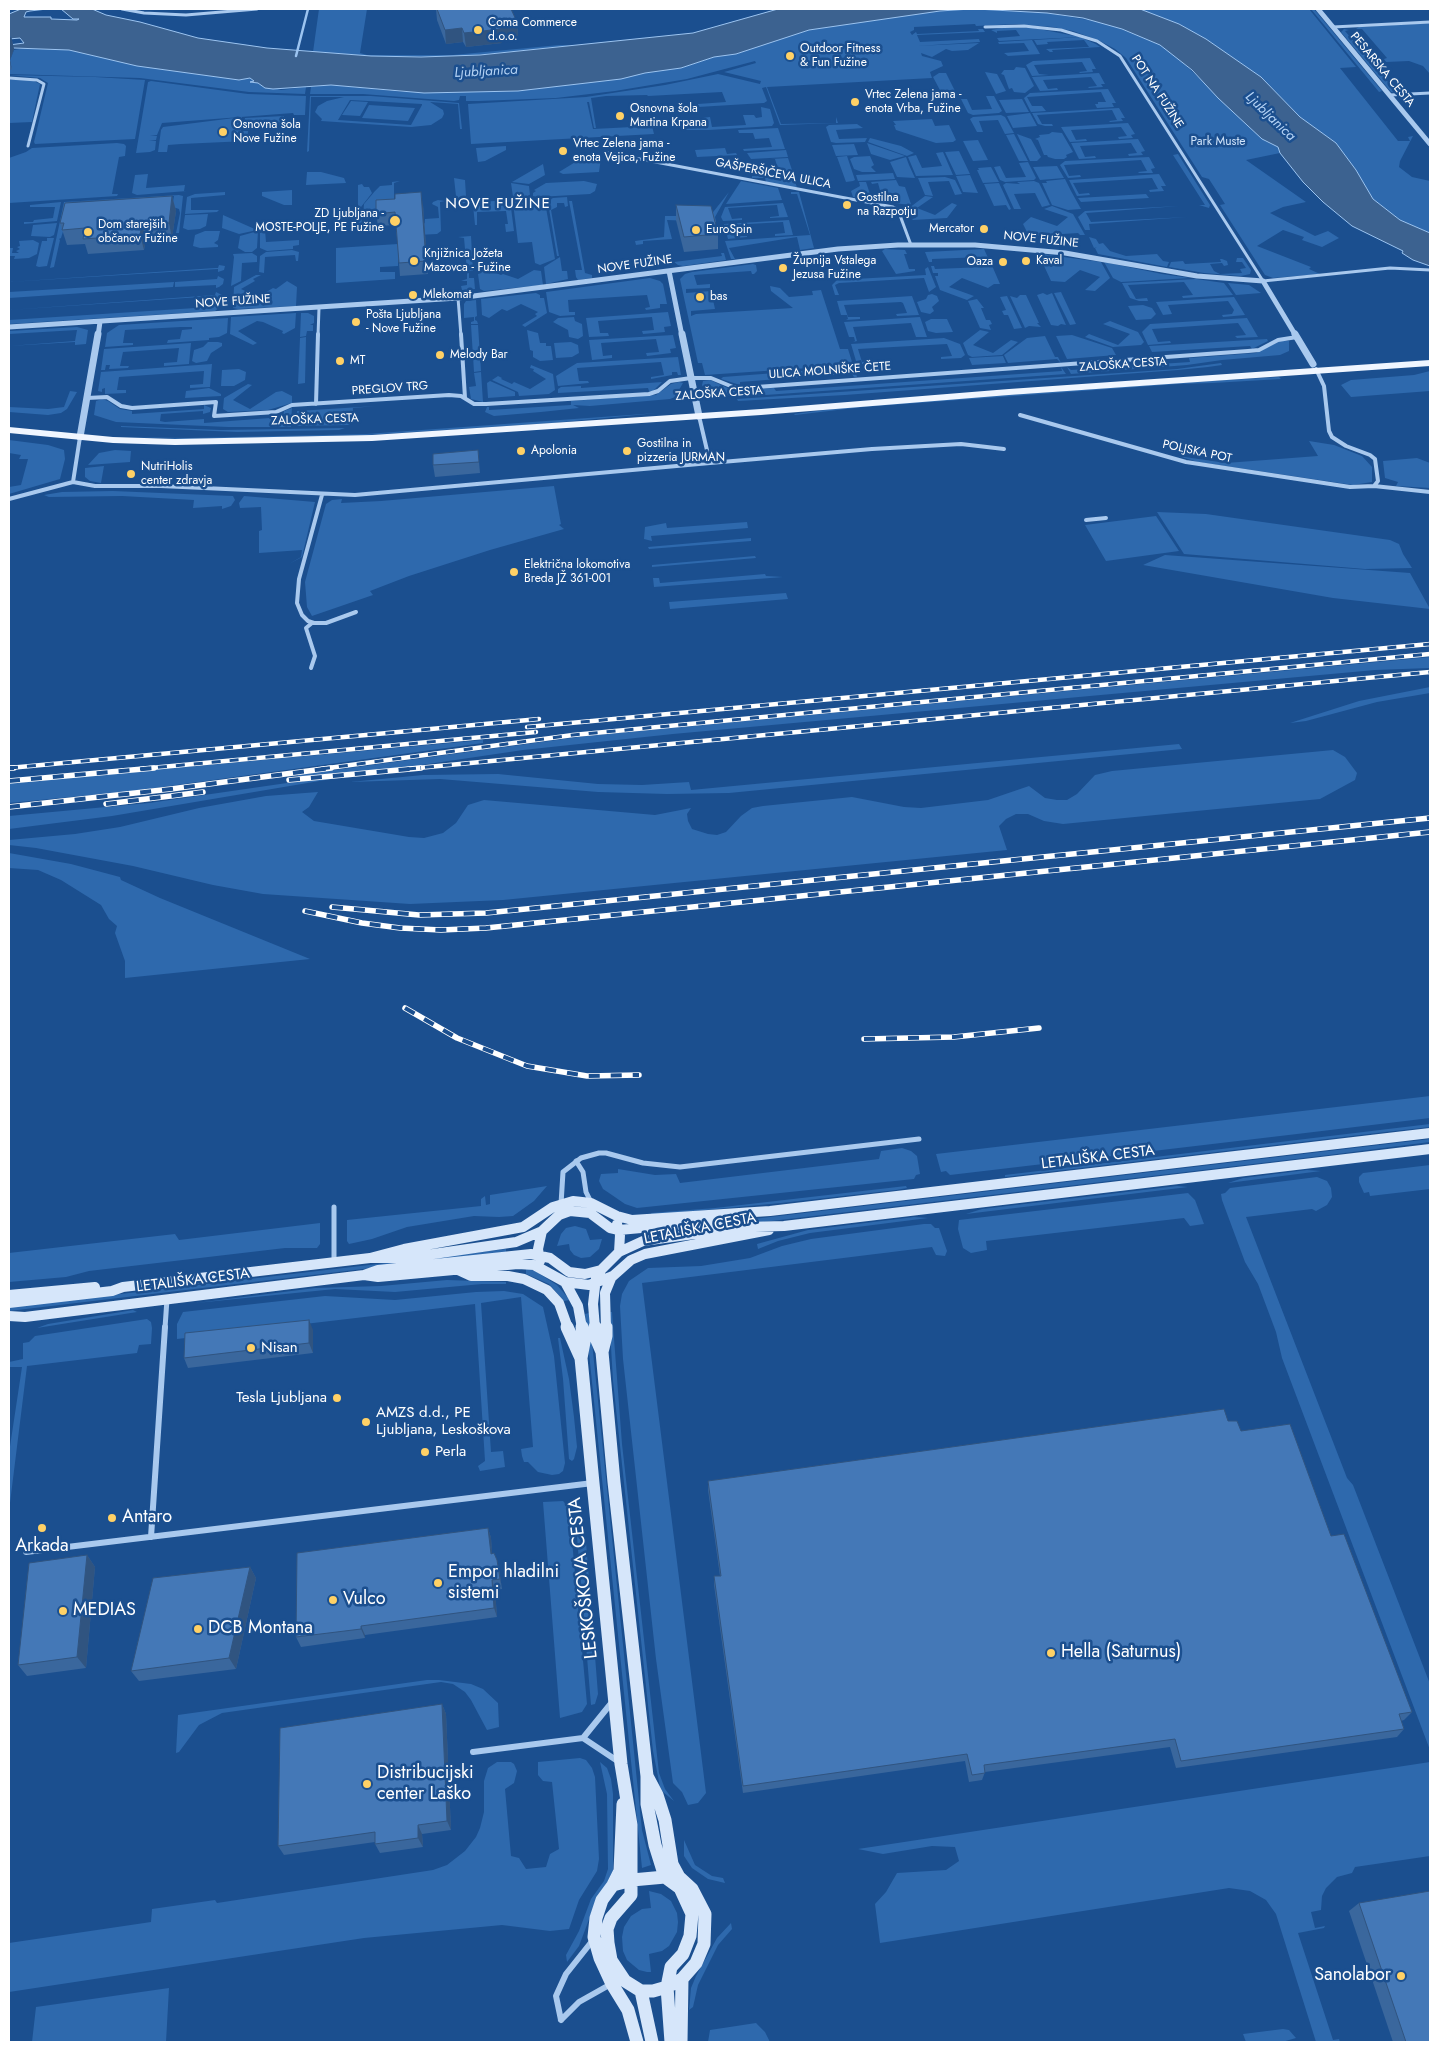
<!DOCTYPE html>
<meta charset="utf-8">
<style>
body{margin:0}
#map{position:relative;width:1439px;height:2051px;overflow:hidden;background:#1b4f8f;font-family:Jost,sans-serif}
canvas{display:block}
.frame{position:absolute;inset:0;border:10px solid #fff;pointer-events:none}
</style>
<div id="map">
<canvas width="1439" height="2051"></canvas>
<div class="frame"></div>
</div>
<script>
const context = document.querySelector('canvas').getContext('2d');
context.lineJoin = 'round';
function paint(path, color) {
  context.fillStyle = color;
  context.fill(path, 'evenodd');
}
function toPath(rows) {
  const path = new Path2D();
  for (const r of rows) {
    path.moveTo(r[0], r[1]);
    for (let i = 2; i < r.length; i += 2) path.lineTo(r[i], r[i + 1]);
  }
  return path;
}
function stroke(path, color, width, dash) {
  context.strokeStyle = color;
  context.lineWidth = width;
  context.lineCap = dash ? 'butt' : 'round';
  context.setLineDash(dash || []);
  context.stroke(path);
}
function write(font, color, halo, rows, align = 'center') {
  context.font = font + ' Jost,sans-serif';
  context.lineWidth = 5;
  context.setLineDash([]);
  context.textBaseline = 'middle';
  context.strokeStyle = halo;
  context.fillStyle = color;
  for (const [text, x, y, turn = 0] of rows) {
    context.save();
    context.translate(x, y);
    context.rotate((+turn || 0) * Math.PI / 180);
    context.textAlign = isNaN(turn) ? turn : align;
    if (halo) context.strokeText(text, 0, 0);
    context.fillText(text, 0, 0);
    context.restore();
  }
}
paint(toPath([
 [319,9,367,9,360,53,367,55,453,55,559,45,575,45,456,57,371,56,313,52],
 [971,9,1047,13,1106,23,1160,45,1178,58,1265,141,1278,147,1280,153,1246,160,1306,202,1283,207,1270,213,1315,236,1328,231,1339,238,1322,247,1302,240,1304,237,1283,230,1257,246,1311,267,1309,269,1320,274,1273,278,1265,275,1220,205,1225,204,1209,179,1202,177,1126,58,1115,49,1098,40,1073,31,1053,27,1016,24,976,26,975,24,914,27,914,30,910,32,912,35,916,32,917,34,979,31,978,29,983,29,985,32,917,35,920,42,979,39,980,42,917,46,979,43,968,50,952,51,946,49,932,57,921,53,922,56,941,61,943,66,930,72,932,78,767,87,781,124,836,123,836,117,838,123,780,125,766,87,762,88,767,101,764,103,698,107,698,104,726,102,722,92,648,96,647,95,606,96,591,98,596,128,594,128,589,102,587,102,593,129,652,126,654,134,471,144,468,104,586,97,665,85,718,74,760,84,761,81,724,72,756,63,755,61,687,79,615,91,556,98,479,101,466,101,466,96,460,96,459,100,454,101,363,94,310,94,311,87,331,85,405,92,476,92,518,91,620,79,645,73,681,68,714,57,736,54,809,30,940,11],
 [1140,9,1300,9,1306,10,1306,9,1309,9,1356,67,1340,68,1398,141,1410,141,1408,137,1413,136,1400,161,1399,167,1412,177,1430,181,1430,233,1400,220,1373,199,1356,170,1336,143,1300,117,1261,77,1206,39,1179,24],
 [1311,9,1314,9,1382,91,1379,92],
 [1430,23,1430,74,1423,66,1409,61,1386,62,1384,59,1387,58,1362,29,1356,29,1359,27],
 [1007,27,1034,28,1080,37,999,41,997,38,1020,36,1016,30,997,31,997,33,991,30],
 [1344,29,1349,30,1345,31,1397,92,1401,93,1391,92,1341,32],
 [1080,37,1096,44,1103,49,1100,47,1052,50,1053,52,1050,52,1046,49,1089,47,1084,40,1047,42,1048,44,1037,45,1034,40],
 [1032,40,1040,54,1008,56,1004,53,1029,51,1024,43,999,44,998,42],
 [25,48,69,50,137,66,239,80,250,78,254,81,252,83,258,83,281,90,306,87,305,94,249,92,140,78,9,74,9,63,14,50],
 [1090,58,1096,69,1092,69,1093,72,1080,73,1079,72,1087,71,1082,62,1034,65,1039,74,1049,75,1032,76,1026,65,1033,61],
 [1016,67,1025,68,1034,86,1025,93,1014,92,1012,88,1009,89,1004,75,1001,74,1004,70,1014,70],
 [985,72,997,74,1006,91,996,94],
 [939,73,946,73,956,93,942,94,933,77],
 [1099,73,1105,84,1101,84,1103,87,1089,88,1088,87,1097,86,1091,77,1043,80,1048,89,1057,88,1058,90,1040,91,1032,77],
 [9,75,95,77,145,80,135,139,35,144,34,142,48,83,40,78],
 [9,80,32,80,40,84,32,122,9,123],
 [151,81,248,94,306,96,305,115,294,115,293,113,162,123,157,135,150,136,157,136,156,140,149,141,156,141,155,150,150,152,136,153,148,82],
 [1108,89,1116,103,1112,103,1114,107,1097,108,1095,104,1098,104,1098,102,1106,102,1101,92,1027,97,1032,106,1042,106,1046,111,1031,112,1024,98,1030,93],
 [310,96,371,96,459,103,462,129,460,129,458,104,430,102,443,110,444,114,442,118,431,125,411,127,321,121,322,119,315,112,318,106,327,101,344,97,311,97,309,151,307,152],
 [350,100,422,104,422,105,411,125,338,120],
 [986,96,994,96,1002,111,999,113,973,115,968,113,961,99,967,99,972,110,992,109],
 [1022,99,1029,112,1006,113,999,100],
 [351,101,368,102,360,116,342,115],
 [369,105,415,108,408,121,362,118],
 [761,107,770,109,774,123,772,126,709,130,685,130,685,129,705,127,702,118,710,117,712,127,746,125,743,115,754,115,756,118,762,117],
 [1119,108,1125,118,1121,118,1123,121,1110,122,1109,121,1117,120,1112,110,1037,115,1042,124,1052,124,1053,126,1045,126,1038,124,1032,113],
 [1030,113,1037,126,1013,128,1007,116],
 [1001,115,1005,117,1014,133,1005,134,998,120,979,121,983,132,977,132,970,119,973,117],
 [284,116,283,125,250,127,250,122,244,123,245,118],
 [242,117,241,131,248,131,247,141,181,144,168,145,167,152,158,152,161,130,163,127],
 [932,119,935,126,949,125,956,140,953,142,936,143,896,130,894,125,896,125,893,121],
 [1128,123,1135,134,1131,135,1133,138,1119,139,1118,137,1127,136,1121,127,1071,130,1076,140,1086,139,1087,141,1070,142,1061,127],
 [857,124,863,128,836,130,839,139,867,138,865,142,836,143,831,142,826,127,829,125],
 [778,128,785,149,744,151,743,149,772,147,769,138,755,139,753,133,739,133,738,130],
 [1052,132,1062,133,1073,152,1066,155,1067,157,1064,159,1055,159,1048,157,1047,155,1044,155,1038,140,1035,139,1040,137,1039,135,1049,134],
 [1014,134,1028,161,1019,161,1006,135],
 [1017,134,1031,139,1041,157,1037,161,1030,161],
 [870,138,901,146,914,153,907,156,868,142],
 [1138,139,1145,151,1141,152,1143,155,1129,156,1128,154,1137,153,1131,143,1080,146,1085,157,1095,156,1096,158,1079,159,1071,143],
 [978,140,988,160,973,161,963,141],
 [117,143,124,144,126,146,125,156,119,157,112,194,118,194,117,196,9,203,9,158,26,152,32,148],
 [867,143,905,156,890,160,871,154],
 [854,144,858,155,836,156,832,145],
 [506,146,506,150,485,161,478,162,476,148],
 [725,148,727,154,736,153,737,155,697,157,695,150],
 [786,150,788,157,751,159,747,153],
 [959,151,970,174,956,175,945,152],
 [943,152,953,175,916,176,908,157,916,155,922,168,942,166,936,153],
 [1178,154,1210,205,1209,208,1199,205,1205,205,1173,155],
 [847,156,855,180,853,181,846,182,837,157],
 [870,156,874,165,871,167,876,172,862,172,854,169,850,159,854,157],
 [906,157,909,165,915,178,897,177,890,162],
 [1149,157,1155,168,1151,169,1153,173,1139,173,1138,172,1147,171,1141,160,1064,165,1069,176,1080,175,1081,177,1068,178,1060,165,1065,161],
 [601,158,599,172,563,174,559,172,577,161],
 [788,158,793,173,765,175,779,173,775,159,770,159],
 [1028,162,1036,178,1034,180,1005,182,1000,180,994,167,1000,166,1006,178,1026,177,1019,163],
 [543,164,545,175,529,184,512,182],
 [1057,166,1064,178,1040,180,1033,167],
 [991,167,999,182,983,183,977,170,979,170,978,168],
 [307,172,321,172,344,178,346,183,306,185],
 [893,173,895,179,858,181,856,175],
 [148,174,146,188,185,185,184,191,187,191,137,195,132,193,135,175],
 [793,174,797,188,766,182,765,178,752,178,752,176],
 [1159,174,1166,186,1161,186,1164,191,1150,192,1149,190,1158,189,1152,178,1073,183,1079,194,1089,193,1090,195,1077,196,1069,180],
 [970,175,978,193,963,192,956,176],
 [945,177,955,180,962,194,955,195,949,181,928,182,933,196,925,195,918,178],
 [454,178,465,180,466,196,468,197,468,202,457,205],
 [1065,179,1071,191,1081,209,1068,210,1052,205,1042,183,1047,183,1046,181],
 [896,180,899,186,905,187,911,204,909,205,853,197,851,191,860,186,859,182,866,182,870,194,881,194,878,183,872,184,871,182],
 [400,181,394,183,394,207,378,217,363,216,364,204,375,191,380,186,392,185,392,182],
 [584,181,597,184,595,191,590,194,538,197,533,196,533,193,536,191,534,190,546,183],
 [741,181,778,188,782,200,726,204],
 [1034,181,1039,183,1050,205,1042,207,1035,193,1014,194,1021,209,1014,209,1003,185,1006,183,1020,184,1017,182],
 [511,183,529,186,530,195,524,198,513,197],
 [999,183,1011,209,1009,210,1006,205,994,206,984,184],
 [362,184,364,187,369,187,372,193,361,207,362,227,358,227,358,185],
 [292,190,292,205,284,205,262,196,262,192],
 [225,192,225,195,191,198,191,210,219,210,217,212,185,214,187,197,195,194],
 [729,192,715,217,716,222,667,220,672,239,643,241,643,244,636,245,635,241,664,237,665,216,710,216],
 [791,192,799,192,814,248,800,250,797,237,729,248,735,259,731,259,725,241,810,235,797,194,791,194],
 [1146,194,1149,198,1081,202,1078,198],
 [179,195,183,196,179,233,176,233,180,213,179,209,170,206,173,202,174,196,72,202,61,238,59,239,60,240,54,267,50,268,64,202],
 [925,196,933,197,917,208,935,215,952,203,957,205,947,218,913,220,912,219,916,218,915,216,911,215,909,208],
 [567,197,568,206,565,207,564,203,557,203,557,207,551,210,559,256,557,256,548,203,551,203,551,199,553,198],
 [537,199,545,202,555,259,540,265,535,263,532,242,518,243,513,203,518,200],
 [438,200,445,201,440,202,441,231,437,234,398,236,425,223,425,219,439,218,438,207,432,204,433,202],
 [510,200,514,231,506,232,505,224,508,224,506,211,477,212,477,225,475,225,473,205,478,202],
 [569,201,572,201,585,273,592,275,592,278,578,280,576,277,575,270,582,270],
 [61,202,57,221,24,224,24,222,33,222,34,220,53,218,55,207,30,207,30,205],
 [783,203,788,217,770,218,770,217,779,216,777,205,728,208,732,219,742,218,742,220,723,221,721,217,725,207],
 [1052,206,1073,214,1085,235,1080,235,1078,233,1032,236,1035,242,1032,242,1023,224,1031,217,1057,226,1068,217,1044,209],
 [1179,206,1086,213,1091,222,1187,217,1089,224,1090,230,1085,230,1078,217,1085,211],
 [208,214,206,226,200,229,188,230,183,228,185,215],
 [223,215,257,230,239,234,222,228],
 [789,220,793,235,775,236,775,234,785,233,783,222,733,225,737,236,747,236,747,237,728,239,724,224],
 [57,223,54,235,50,237,31,236,33,225],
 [265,230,266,242,299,240,299,245,293,246,293,249,267,251,260,248,260,233],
 [205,231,220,231,218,240,214,243,218,245,218,247,200,248,193,246,195,235],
 [258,231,257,248,252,252,245,252,238,248,240,236],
 [471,236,473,271,469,271,469,278,474,278,475,289,462,290,461,286,467,285,467,281,461,281,467,279,467,271,464,238,458,237],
 [1089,237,1096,239,1099,244,1103,243,1110,251,1126,256,1157,254,1163,261,1169,262,1167,267,1098,254,1095,248,1097,247,1094,248],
 [47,238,54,238,47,266,39,267,36,266,42,241,47,241],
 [33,240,39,243,37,254,29,258,14,259,15,256,9,256,9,248,13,248,12,253,19,253,16,251,20,249,17,247,20,246,19,241],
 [398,244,398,266,380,267,380,272,395,272,395,279,336,283,336,248],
 [885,249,905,250,907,254,904,254,909,269,915,269,915,271,896,274,882,251],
 [984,249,989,260,983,260,982,257,932,259,932,262,929,262,925,252],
 [292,250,299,252,298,261,296,261,295,255,265,257,264,273,259,272,260,256,266,252],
 [252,253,257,256,257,262,242,263,241,281,231,286,234,257,233,254],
 [721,253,724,253,726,260,683,266,678,265,674,262,722,256],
 [1041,254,1101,262,1110,278,1095,291,1085,290,1100,277,1080,270,1065,282,1051,281,1039,255],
 [560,257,562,271,567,271,568,279,546,284,544,267],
 [1237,258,1243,258,1251,270,1250,274,1241,276,1204,273,1169,267,1171,262,1183,261,1185,264,1221,262,1220,259,1222,259,1227,261,1228,265,1224,266,1222,263,1210,264,1214,271,1220,274,1242,273,1240,269,1246,268,1242,262,1236,262],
 [984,261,990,261,1000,284,994,284,988,288,962,278,949,287,974,296,967,300,940,290,935,276,938,276,938,273,933,273,931,266,934,266,935,269,985,267],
 [1104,262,1162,274,1190,278,1121,282,1113,278],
 [753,264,756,265,757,271,754,274,752,274,751,271,694,275,697,285,710,284,710,288,686,289,686,293,711,291,715,309,691,311,691,316,696,314,793,308,771,291,770,286,780,288,789,297,813,295,812,291,821,290,840,349,848,349,853,365,705,375,702,363,698,363,680,279,685,274,692,272],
 [219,265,225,266,224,270,218,272,218,269,9,282,215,268,218,268],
 [928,267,936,287,929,292,924,278,839,283,835,285,839,295,835,295,832,285,837,280,926,275,925,269],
 [489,268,492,269,491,271,501,275,503,274,518,279,534,270,541,271,543,285,484,291,480,289,478,274],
 [256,275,261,275,253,279,255,281,241,289,258,297,273,288,276,289,287,281,297,287,296,306,238,309,233,308,234,287],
 [218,276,224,279,223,284,219,287,216,288,216,285,175,287,175,282,217,279],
 [650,278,660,281,663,284,667,304,660,304,660,308,646,310,645,308,650,307,647,295,568,300,569,312,575,312,575,315,560,316,549,312,546,292],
 [1196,279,1224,283,1233,295,1183,298,1182,296,1193,295,1184,282,1128,285,1136,299,1147,298,1148,301,1139,301,1130,298,1122,283],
 [174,282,173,287,9,298,9,292],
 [1228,283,1249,285,1261,293,1236,295],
 [216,292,222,295,215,299,215,296,9,310,215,295],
 [1061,292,1076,324,1070,325,1054,293],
 [536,293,540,295,540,298,544,298,547,313,525,327,522,325,537,316,535,314,538,312,521,304,507,311,502,309,489,318,482,315,481,299],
 [1043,293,1047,295,1052,293,1066,325,1061,324,1058,326,1051,325,1037,295],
 [932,294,937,296,939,301,932,307,934,311,930,314,921,312,917,302,926,299,928,295],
 [1020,295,1026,295,1039,323,1037,323,1041,327,1029,326,1025,328,1010,296,1017,298],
 [912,296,919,315,897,316,896,314,907,313,903,303,901,302,844,305,848,317,860,317,860,319,846,320,848,319,847,315,841,315,837,301],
 [1007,296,1022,328,1014,329,1008,315,1004,315,1002,311,1006,310,1000,297],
 [1234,297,1245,315,1223,317,1222,315,1232,314,1234,310,1228,301,1168,305,1172,314,1163,315,1156,302],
 [977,299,984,308,981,308,986,320,990,320,992,324,989,325,991,330,980,328,968,301],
 [476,300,477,316,475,317,475,320,477,321,478,324,471,324,471,322,474,321,474,317,464,318,464,304,466,301],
 [215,304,221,306,215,311,9,324,9,320,211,307,214,307],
 [1143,305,1152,308,1156,314,1151,319,1136,320,1128,306],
 [668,312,671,326,664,327,665,332,643,334,642,331,654,330,652,317,598,321,600,333,608,333,609,336,589,337,586,318],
 [296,313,295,328,284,334,282,333,283,331,263,322,257,321,238,331,257,343,253,345,230,334,231,317],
 [301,313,308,313,314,316,314,323,310,325,313,325,313,331,307,331,306,336,300,337],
 [574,317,575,321,582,324,583,336,578,339,569,337,568,330,553,322,558,318],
 [920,317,927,337,916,337,911,323,853,327,857,341,853,342,855,341,854,337,849,337,844,322],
 [228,318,227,333,219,337,209,338,209,340,167,343,168,340,180,339,182,330,192,329,192,327,181,327,125,330,123,343,133,343,133,345,105,347,107,333,119,325],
 [1247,318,1258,337,1237,338,1235,336,1246,335,1238,323,1152,329,1158,342,1170,341,1171,343,1148,345,1142,332,1150,324],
 [947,319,953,332,936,333,928,331,925,322,931,319],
 [1110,321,1138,332,1144,342,1141,345,1113,347,1085,337,1089,334,1118,345,1130,334,1103,324],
 [471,325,478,325,481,371,474,372],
 [77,327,88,330,86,344,75,345,75,342,9,346,75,341,77,330,9,334,9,331],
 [527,330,538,333,540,343,546,343,546,346,551,346,553,360,540,361,533,357,533,351,530,350],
 [980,330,989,332,973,345,993,353,1011,340,1018,342,1002,355,972,357,968,355,963,343],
 [673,335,676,348,670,349,671,353,647,356,646,353,659,352,656,339,601,343,603,356,612,355,612,358,592,360,589,340],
 [1072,335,1112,348,1116,355,1067,359,1056,336],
 [1045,336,1055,357,1058,357,1061,363,1057,359,1008,363,1004,355,1027,338],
 [306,337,305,383,298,384,300,338],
 [944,338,960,344,965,355,961,358,941,359,941,357,952,356,947,344,858,349,862,362,875,361,876,364,862,364,861,360,856,361,851,344],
 [1267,339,1268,341,1252,349,1250,346,1152,352,1149,346],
 [1280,341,1289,341,1289,351,1280,355,1222,360,1187,365,1071,374,1067,367,1071,370,1190,362,1189,358,1256,353],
 [208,342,218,342,222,343,222,346,211,353,207,361,196,363,192,361,194,350,203,347],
 [571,342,578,345,579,353,572,357,556,358,554,343],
 [191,343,189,364,164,366,164,363,177,362,179,348,123,352,120,366,129,366,128,368,109,369,110,365,106,365,105,370,101,370,104,349],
 [1003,356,1006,363,972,365,969,358],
 [678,357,681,375,678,375,677,372,672,372,672,375,651,379,651,377,664,375,661,362,577,368,579,381,588,381,589,383,558,386,556,376,577,363],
 [1221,363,1222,365,1208,367,1178,370,845,395,738,401,737,399,1177,369],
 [212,364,210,387,190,388,190,385,203,384,204,371,119,377,117,390,126,390,126,393,105,394,105,388,102,389,102,392,98,391,101,372],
 [531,365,553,374,555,390,549,394,519,396,518,392,492,380,498,376,502,378,501,379,512,384,514,382,530,389,546,379,533,371,534,369,530,368],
 [854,367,857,377,854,377,852,374,817,376,740,382,740,385,721,379,723,377],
 [1061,367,1066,374,751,396,708,396,702,385,703,381,710,380,732,390,774,388,776,391,1062,371],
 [239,369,246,372,245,380,234,386,221,386,222,370],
 [1430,371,1430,391,1351,397,1341,385,1351,380,1414,375],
 [481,372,483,402,471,399,469,387,476,386,474,373],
 [1279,377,1281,379,1213,383,1178,384,863,407,795,415,794,414,863,405,1191,382],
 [490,381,515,392,515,396,488,398,487,383],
 [662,382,653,391,649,391,648,388,558,393,558,389,561,387,581,386,581,388],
 [679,382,683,383,675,397,670,399,590,406,573,405,579,408,541,412,494,416,485,412,487,407,489,407,489,410,571,405,571,401,656,395,671,384],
 [248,384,252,385,233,400,250,409,276,392,282,391,292,396,292,403,268,410,228,412,223,409,224,398],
 [209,388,221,394,221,396,185,398,186,391],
 [70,391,77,392,67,409,61,413,48,415,9,412,9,407,48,409,64,407],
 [102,399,108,401,120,409,132,411,132,414,204,409,204,405,211,408,210,412,203,414,203,411,161,414,160,421,165,422,204,419,204,423,283,417,284,411,292,408,291,422,291,427,228,427,116,422,94,415,96,401],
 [376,406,353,408,352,423,348,425,296,426,297,411],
 [657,413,553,423,366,435,189,439,120,437,189,438,366,434],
 [121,426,221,430,345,428,339,430,237,432,121,427],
 [9,440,48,445,64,450,65,459,60,479,9,494,9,487,21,485,28,459,19,459,21,455,9,453],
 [1309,441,1334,445,1362,456,1372,467,1372,482,1353,485,1198,462,1178,456,1226,463,1318,456],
 [115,450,131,451,130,462,88,465,99,453],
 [1417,458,1430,463,1430,488,1396,486,1398,482,1385,478,1383,461],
 [104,466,101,483,90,481,85,477,85,468],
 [554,486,561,524,559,525,564,529,490,550,409,576,370,591,373,595,312,616,307,607,305,582,326,504,332,500,342,499,341,503,381,501],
 [113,491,233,496,235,500,231,506,222,509,222,506,193,508,194,500,122,496,49,497,44,495,62,492],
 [244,496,315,502,302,557,289,564,301,557,302,550,259,553,259,531,262,530,261,507,240,508,239,503],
 [1157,512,1206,514,1390,540,1399,544,1403,554,1412,568,1365,569,1184,554],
 [1156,516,1179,551,1106,561,1085,525],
 [747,522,748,528,651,536,652,541,644,539,645,527,666,523,667,528],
 [751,538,751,541,649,549,648,547],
 [1165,555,1410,573,1430,609,1333,598,1143,565],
 [755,556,756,558,652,567,652,565],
 [765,574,766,576,783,577,654,587,653,578,659,578,660,583],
 [786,593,788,599,670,609,669,602],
 [1430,657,1430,668,1375,670,673,734,523,750,408,767,298,777,298,775,586,736],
 [1430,687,1430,693,1377,702,1306,721,1290,723,1359,701],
 [483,740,483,743,133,791,9,803,9,783],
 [1179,744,1182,749,729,793,667,794,598,792,440,779,350,782,423,775,498,774,598,784,642,785,689,782,691,790],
 [1333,750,1345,757,1357,773,1355,780,1320,799,1063,824,1044,821,1028,814,1016,814,1006,819,999,826,1007,850,503,900,410,904,263,894,213,885,133,866,36,848,9,845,9,840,75,834,120,827,199,808,266,796,318,792,309,807,302,812,314,821,409,837,424,838,443,833,456,823,468,805,484,800,655,815,691,808,687,814,688,821,692,829,708,834,717,835,726,832,741,816,752,808,763,806,852,797,904,807,921,808,988,800,1029,786,1045,798,1057,800,1067,800,1077,794,1095,775,1112,771],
 [349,776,112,816,9,829,9,816,149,803,287,783],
 [9,853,71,864,120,877,121,880,160,898,310,959,125,978,125,961,115,933,117,926,109,919,101,905,61,880,38,870,9,868],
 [1430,1096,1430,1118,1297,1134,950,1175,946,1171,941,1172,936,1154],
 [1430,1124,1430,1127,1385,1132,1005,1177,1005,1175],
 [1430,1139,1430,1142,1329,1155,653,1235,652,1231],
 [902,1148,911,1151,917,1156,920,1174,916,1175,914,1179,637,1208,625,1204,609,1193,603,1189,599,1181,601,1174,618,1173,618,1169,655,1175,676,1174,680,1183,879,1159,881,1151],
 [1430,1165,1430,1189,1370,1196,1369,1192,1364,1193,1359,1182,1359,1177,1363,1173],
 [1307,1170,1321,1171,1228,1183,1243,1178],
 [1317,1177,1327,1181,1331,1188,1332,1197,1327,1205,1316,1211,1312,1209,1246,1217,1347,1478,1353,1485,1430,1684,1430,1750,1282,1358,1276,1332,1258,1284,1245,1262,1222,1200,1221,1194,1225,1193,1230,1188],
 [547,1186,534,1201,513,1216,499,1217,474,1216,407,1227,372,1239,349,1244,347,1241,347,1220,481,1206,481,1199,485,1196,486,1205,490,1204,490,1195],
 [906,1186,907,1188,896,1190,781,1203,652,1215,651,1213,715,1208],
 [1177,1186,1188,1187,966,1214,982,1209],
 [1188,1193,1195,1200,1204,1224,1190,1226,1184,1218,986,1241,987,1250,971,1253,963,1248,958,1229,959,1220],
 [914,1217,928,1218,810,1233,778,1241,758,1249,757,1244,808,1230],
 [320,1223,320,1244,317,1248,285,1248,89,1271,66,1277,9,1282,9,1253,175,1234,179,1240],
 [924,1224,931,1224,935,1228,939,1228,947,1251,945,1256,936,1255,932,1247,642,1283,706,1793,698,1803,688,1805,682,1792,673,1783,656,1659,623,1359,620,1306,622,1294,629,1281,648,1268,701,1266,750,1258,782,1246,811,1239],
 [575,1226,586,1229,590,1240,602,1239,599,1249,590,1257,581,1258,574,1255,570,1250,569,1244,557,1246,561,1234,566,1228],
 [506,1249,506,1252,9,1311,9,1307],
 [526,1268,535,1271,557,1285,570,1300,564,1301,549,1284,526,1274],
 [447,1280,506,1282,506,1284,482,1284,395,1292,335,1289,196,1303,315,1288,381,1286],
 [504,1291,523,1294,543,1307,554,1356,565,1463,563,1471,559,1474,552,1475,538,1472,528,1462,524,1462,522,1456,521,1449,533,1447,521,1297,481,1303,491,1452,503,1451,505,1467,480,1471,478,1466,485,1461,475,1304,177,1339,177,1324,183,1312,325,1296,395,1300,476,1292],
 [133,1310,137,1312,37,1328,48,1324],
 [609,1312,612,1312,622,1444,659,1773,665,1789,674,1801,663,1792,660,1787,653,1751,613,1381],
 [589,1313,642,1830,651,1865,642,1868,585,1314],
 [147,1319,151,1322,152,1328,151,1344,139,1345,137,1353,27,1366,9,1511,9,1453,22,1367,9,1367,9,1362,23,1359,23,1343,29,1342,35,1336],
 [558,1338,560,1338,569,1379,574,1417,577,1447,574,1459,572,1461,569,1459,563,1379],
 [563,1501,569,1508,587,1704,582,1712,560,1718,543,1502],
 [576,1525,582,1526,586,1542,598,1694,595,1704,591,1705],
 [427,1680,439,1680,471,1684,483,1689,498,1703,499,1727,487,1730,471,1700,465,1692,453,1684,441,1682,222,1713,199,1725,179,1752,176,1753,178,1715],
 [580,1758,586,1760,592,1768,595,1777,599,1859,597,1871,579,1900,569,1929,550,1931,502,1925,364,1938,9,1992,9,1943,151,1922,152,1909,215,1900,217,1903,433,1870,447,1865,465,1851,476,1837,480,1828,484,1812,484,1781,488,1768,497,1762,511,1762,514,1764,517,1771,514,1783,505,1789,511,1856,519,1858,526,1869,546,1867,550,1854,559,1849,552,1782,543,1781,538,1775,538,1762],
 [600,1762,607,1768,611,1779,613,1794,613,1873,594,1906,579,1946,567,1962,566,1955,579,1931,591,1899,604,1881,608,1869,607,1794],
 [1430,1762,1430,1856,1355,1867,1352,1873,1337,1877,1326,1888,1322,1896,1321,1910,1311,1912,1315,1928,1325,1926,1324,1928,1298,1933,1333,2040,1339,2039,1340,2042,1316,2042,1276,1914,1266,1900,1250,1891,1229,1888,880,1943,875,1904,886,1892,897,1873,946,1870,959,1861,955,1847,932,1846,883,1854,858,1849],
 [684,1840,695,1865,712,1876,723,1878,725,1883,708,1879,692,1868,684,1856],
 [649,1891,661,1894,671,1901,677,1913,678,1922,677,1932,669,1946,662,1951,649,1954,651,1972,647,1972,639,1970,627,1960,623,1951,622,1937,624,1927,631,1916,642,1909,651,1908],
 [731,1923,732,1929,718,1945,698,1985,693,2007,689,2010,691,1988,696,1976,717,1938],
 [169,1988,166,2042,32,2042,36,2007],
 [756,2023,765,2032,770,2042,708,2042,710,2030],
 [1283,2029,1289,2030,1296,2038,1282,2042,1246,2042,1243,2034]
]), '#2e69ad');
const water = toPath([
 [21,9,47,9,30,11,26,12,24,17,51,17,51,19,77,20,79,19,73,19,61,9,92,9,106,15,140,22,198,38,267,48,371,56,421,57,480,55,693,33,778,9,971,9,940,11,809,30,736,54,714,57,681,68,645,73,621,79,518,91,424,93,331,85,273,89,265,88,258,83,250,82,254,81,250,78,239,80,137,66,69,50,14,48,9,45,24,43,20,38,9,39,9,14,21,9],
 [976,9,1140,9,1179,24,1206,39,1261,77,1300,117,1336,143,1356,170,1373,199,1400,220,1430,233,1430,266,1413,260,1402,253,1403,251,1352,226,1323,202,1303,182,1280,153,1278,147,1262,139,1218,98,1192,70,1160,45,1122,29,1083,18,1047,13,976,9]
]);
paint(water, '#3c6290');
stroke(water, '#9cc4f0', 1);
stroke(toPath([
 [296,56,308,9]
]), '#9cc4f0', 2.5);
stroke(toPath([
 [122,9,144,13,186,15,257,9],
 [985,27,1024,26,1061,30,1097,41,1120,56,1263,281,1390,268,1430,270],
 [1333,27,1430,22],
 [9,78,37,80,44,84,28,146],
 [1390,95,1430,93],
 [608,153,893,207,898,210,911,245],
 [458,298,461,336],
 [318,336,319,308]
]), '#a9c9ee', 3);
stroke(toPath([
 [461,334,465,398],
 [1316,369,1324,386,1329,431,1332,437,1346,446,1370,455,1375,459,1378,481,1374,486],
 [87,398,107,397,121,406,132,408,216,402,214,416,276,412,292,405,449,395,461,396,474,404,486,404,649,394,658,391,670,381,691,378,711,378,733,387,743,388,1248,351,1259,350,1278,340,1297,337],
 [316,404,318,334],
 [1020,415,1186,462,1350,487,1374,486,1430,492],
 [710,463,872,449,961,444,1004,449],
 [73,482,95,486,161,486,355,495,710,463,699,416],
 [73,482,80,437],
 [322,495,299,579,297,603,302,615,308,621,314,623,326,623,356,612],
 [9,499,73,482],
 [1086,520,1106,518],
 [311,668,315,656,306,628,312,623]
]), '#a9c9ee', 4);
stroke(toPath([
 [576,1161,583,1172,586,1192,591,1202],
 [561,1204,563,1172,581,1158,599,1153,606,1153,643,1163,680,1167,919,1139],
 [334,1207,334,1262],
 [165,1328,167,1299]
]), '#a9c9ee', 5);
stroke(toPath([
 [151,1537,165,1327],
 [26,1552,593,1483],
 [583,1738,613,1701],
 [473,1752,583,1738,619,1762],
 [561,2020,556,1996,566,1974,593,1940],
 [561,2020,579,2002,611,1984]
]), '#a9c9ee', 6);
stroke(toPath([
 [1318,9,1430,144],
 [669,271,682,336],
 [9,327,458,298,838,249,898,245,975,245,1065,253,1197,276,1263,281,1296,336],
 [98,336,100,322]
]), '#a9c9ee', 5);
stroke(toPath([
 [682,334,699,416],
 [1295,334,1313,364],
 [80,437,98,334]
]), '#a9c9ee', 7);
stroke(toPath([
 [617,1224,620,1235,619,1252],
 [370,1258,404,1249,523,1227,553,1207,573,1201,591,1203,617,1216,632,1220,770,1211,1430,1133],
 [540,1261,538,1249,542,1231,559,1215,570,1211,590,1213,610,1228,619,1230,730,1220,745,1216],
 [458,1270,471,1276,508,1276,524,1279,547,1290,559,1303,568,1328],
 [364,1275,378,1270,531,1254,550,1258,569,1272,585,1274,601,1270,619,1252,643,1241,745,1227,784,1226,1430,1149],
 [565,1282,578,1306,582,1328],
 [9,1295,95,1287],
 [9,1303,112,1291,123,1287,370,1258,406,1258,516,1242,542,1231],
 [9,1316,25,1317,364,1275,378,1277,518,1264,534,1265,565,1282,589,1285,613,1276,631,1260,645,1254,769,1230],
 [595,1328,593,1304,596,1278,601,1270],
 [606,1328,605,1293,612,1276]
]), '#d6e6fa', 10);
stroke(toPath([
 [567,1327,581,1358],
 [582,1327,584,1342,581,1358,593,1483,621,1764,631,1825,631,1895,611,1918,607,1929,608,1943,611,1960,625,1981,641,1991,653,1991,667,1987,682,1979,696,1963,704,1944,705,1914,692,1889,679,1877,672,1864,665,1820,657,1795,647,1776],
 [595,1327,596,1338,602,1352,614,1482,647,1776,647,1804,655,1845,665,1877,680,1888,692,1914,690,1936,683,1954,671,1967,667,1987,671,2042],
 [602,1352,606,1336,606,1327],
 [613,1885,620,1871,623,1804],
 [641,1991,652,2042],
 [637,2042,628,2010,612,1984,600,1958,594,1937,596,1918,602,1900,613,1885,632,1880,665,1877],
 [681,2042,682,1979]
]), '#d6e6fa', 13);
paint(toPath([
 [1430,360,1430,366,1009,395,761,415,372,441,175,445,113,443,9,433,9,427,113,437,175,439,372,435,761,409,1009,389,1430,360]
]), '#f0f6ff');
const railFar1 = toPath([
 [527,727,1430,644],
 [9,768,539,719],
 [140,769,536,732],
 [321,769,573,735,1430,654],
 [407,769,1430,672]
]);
const rail = toPath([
 [9,768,14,768],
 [289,780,421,768],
 [9,781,154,768],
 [106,804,203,792],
 [9,807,171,789,331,768],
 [332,907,419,915,486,913,1430,818],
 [305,911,362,923,400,928,441,930,486,928,1430,832],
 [405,1008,457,1038,527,1066,587,1076,639,1075],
 [864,1039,954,1037,1039,1028]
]);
stroke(railFar1, '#fff', 4.5);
stroke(rail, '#fff', 5.5);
stroke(railFar1, '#1b4f8f', 3, [9]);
stroke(rail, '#1b4f8f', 4, [11]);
paint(toPath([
 [436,9,511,9,517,22,518,36,502,38,502,43,466,47,463,42,446,44,437,20],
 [9,36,11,36,14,49,10,60,12,70,9,69],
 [172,196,176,211,172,238,146,239,144,250,88,254,85,244,67,245,60,223],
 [423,205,428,274,400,276,399,263,396,225,378,226,376,214],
 [676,205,718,234,718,249,684,252,676,220],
 [478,450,480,473,435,477,433,465],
 [313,1330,313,1353,188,1368,184,1358],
 [1228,1421,1241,1431,1331,1536,1412,1712,1404,1720,1401,1721,1404,1729,1397,1737,1176,1768,1170,1747,985,1772,982,1780,969,1782,965,1761,743,1793,714,1585,714,1576,720,1576,708,1490,708,1481],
 [488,1528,491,1538,492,1553,499,1569,502,1589,495,1590,497,1617,365,1635,365,1638,301,1647,296,1637],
 [87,1555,95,1567,86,1668,27,1676,18,1665],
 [250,1567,256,1578,236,1669,139,1681,131,1671],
 [442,1704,446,1714,451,1830,422,1834,423,1847,380,1853,375,1844,375,1842,284,1855,278,1846],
 [1359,1903,1430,2042,1393,2042,1349,1911]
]), '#3a679d');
paint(toPath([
 [517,22,518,36,502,38,502,43,466,47,464,33,499,24],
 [462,28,463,42,446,44,445,30],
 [11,36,14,49,10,60,12,70,9,59,9,41],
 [421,192,423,205,428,274,426,261],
 [172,196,176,211,172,238,169,223],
 [142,224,146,239,144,250,140,235],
 [309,1320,313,1330,313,1353,309,1343],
 [488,1528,491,1538,493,1564,491,1554],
 [87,1555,95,1567,86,1668,77,1657],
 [497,1560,499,1569,502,1589,500,1579],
 [250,1567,256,1578,236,1669,229,1658],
 [492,1580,495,1590,497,1617,494,1608],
 [361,1626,365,1635,365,1638,361,1629],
 [442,1704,446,1714,451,1830,447,1821],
 [418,1825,422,1834,423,1847,418,1838]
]), '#305480');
const building = toPath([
 [437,9,511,9,517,22,499,24,501,29,464,33,462,28,445,30,437,9],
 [421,192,426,261,399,263,395,212,376,214,376,200,395,199,395,194,421,192],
 [172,196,169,223,142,224,140,235,83,239,85,228,62,230,64,223,60,223,65,203,172,196],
 [676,205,711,206,718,234,684,237,676,205],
 [478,450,479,462,433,465,433,454,478,450],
 [309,1320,309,1343,184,1358,185,1333,309,1320],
 [1224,1409,1228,1421,1237,1421,1241,1431,1290,1424,1331,1536,1344,1534,1412,1712,1399,1714,1404,1729,1181,1761,1175,1739,984,1765,985,1773,972,1775,967,1754,743,1786,714,1576,721,1576,708,1481,1224,1409],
 [488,1528,491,1554,494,1553,497,1560,500,1579,492,1580,494,1608,361,1626,361,1629,296,1637,297,1553,488,1528],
 [87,1555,77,1657,18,1665,29,1563,87,1555],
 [250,1567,229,1658,131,1671,153,1578,250,1567],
 [442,1704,447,1821,418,1825,418,1838,375,1844,375,1832,278,1846,280,1728,442,1704],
 [1430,1891,1430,2042,1406,2042,1359,1903,1430,1891]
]);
paint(building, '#4478b7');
stroke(building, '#305480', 1);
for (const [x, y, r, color] of [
 [478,30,5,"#ffd166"],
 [790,56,5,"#ffd166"],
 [855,102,5,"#ffd166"],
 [620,116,5,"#ffd166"],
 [223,132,5,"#ffd166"],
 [563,151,5,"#ffd166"],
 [847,205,5,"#ffd166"],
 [395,221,6,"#ffd166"],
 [984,229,5,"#ffd166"],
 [696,230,5,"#ffd166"],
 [88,232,5,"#ffd166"],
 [414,261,5,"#ffd166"],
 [1026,261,5,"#ffd166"],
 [1003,262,5,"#ffd166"],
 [783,268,5,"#ffd166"],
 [413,295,5,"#ffd166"],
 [700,297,5,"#ffd166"],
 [356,322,5,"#ffd166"],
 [440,355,5,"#ffd166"],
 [340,361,5,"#ffd166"],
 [521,451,5,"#ffd166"],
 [627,451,5,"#ffd166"],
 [131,474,5,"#ffd166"],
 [514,572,5,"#ffd166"],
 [251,1348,5,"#ffd166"],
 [337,1398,5,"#ffd166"],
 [366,1422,5,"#ffd166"],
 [425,1452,5,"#ffd166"],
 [112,1518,5,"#ffd166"],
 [42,1528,5,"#ffd166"],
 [438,1583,5,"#ffd166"],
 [333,1600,5,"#ffd166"],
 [63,1611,5,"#ffd166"],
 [198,1629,5,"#ffd166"],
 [1051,1653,5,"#ffd166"],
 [367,1784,5,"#ffd166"],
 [1401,1976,5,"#ffd166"]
]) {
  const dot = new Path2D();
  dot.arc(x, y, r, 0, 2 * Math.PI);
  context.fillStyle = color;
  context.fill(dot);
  stroke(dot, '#1b4f8f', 2);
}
write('12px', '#fff', '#1b4f8f', [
 ["Coma Commerce",488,23],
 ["d.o.o.",488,37],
 ["Outdoor Fitness",800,49],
 ["& Fun Fužine",800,63],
 ["Vrtec Zelena jama -",865,95],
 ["enota Vrba, Fužine",865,109],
 ["Osnovna šola",630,109],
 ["Martina Krpana",630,123],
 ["Osnovna šola",233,125],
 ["Nove Fužine",233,139],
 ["Vrtec Zelena jama -",573,144],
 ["enota Vejica, Fužine",573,158],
 ["Gostilna",857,198],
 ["na Razpotju",857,212],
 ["ZD Ljubljana -",384,214,"right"],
 ["MOSTE-POLJE, PE Fužine",384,228,"right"],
 ["Dom starejših",98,225],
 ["občanov Fužine",98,239],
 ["Mercator",974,229,"right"],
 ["EuroSpin",706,230],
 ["Knjižnica Jožeta",424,254],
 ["Mazovca - Fužine",424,268],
 ["Župnija Vstalega",793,261],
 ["Jezusa Fužine",793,275],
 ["Kaval",1036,261],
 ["Oaza",993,262,"right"],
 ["Mlekomat",423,295],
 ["bas",710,297],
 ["Pošta Ljubljana",366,315],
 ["- Nove Fužine",366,329],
 ["Melody Bar",450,355],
 ["MT",350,361],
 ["Gostilna in",637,444],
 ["pizzeria JURMAN",637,458],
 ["Apolonia",531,451],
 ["NutriHolis",141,467],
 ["center zdravja",141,481],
 ["Električna lokomotiva",524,565],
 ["Breda JŽ 361-001",524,579]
], 'left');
write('12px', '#fff', '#1b4f8f', [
 ["PESARSKA CESTA",1382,70,50],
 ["POT NA FUŽINE",1157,92,57],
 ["GAŠPERŠIČEVA ULICA",773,174,11],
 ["NOVE FUŽINE",1041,240,6],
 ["NOVE FUŽINE",635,265,-8],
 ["NOVE FUŽINE",233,302,-4],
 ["ZALOŠKA CESTA",1123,365,-4],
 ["ULICA MOLNIŠKE ČETE",830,371,-4],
 ["PREGLOV TRG",390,389,-4],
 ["ZALOŠKA CESTA",719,394,-4],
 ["ZALOŠKA CESTA",315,420,-2],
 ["POLJSKA POT",1197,452,12]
]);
write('12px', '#cfe3fa', '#1b4f8f', [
 ["Park Muste",1218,142]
]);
write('italic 14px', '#b5d3f5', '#1b4f8f', [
 ["Ljubljanica",486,72,-3],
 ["Ljubljanica",1270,117,44]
]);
context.letterSpacing = '1px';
write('15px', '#fff', '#1b4f8f', [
 ["NOVE FUŽINE",498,204]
]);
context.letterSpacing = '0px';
write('15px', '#fff', '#1b4f8f', [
 ["LETALIŠKA CESTA",1098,1158,-7],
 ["LETALIŠKA CESTA",700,1229,-11],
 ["LETALIŠKA CESTA",193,1281,-7]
]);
write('15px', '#fff', '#1b4f8f', [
 ["Nisan",261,1348],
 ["Tesla Ljubljana",327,1398,"right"],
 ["AMZS d.d., PE",376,1413],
 ["Ljubljana, Leskoškova",376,1430],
 ["Perla",435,1452]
], 'left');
write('18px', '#fff', '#1b4f8f', [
 ["Antaro",122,1518],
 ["Arkada",42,1547,"center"],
 ["Empor hladilni",448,1573],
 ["sistemi",448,1594],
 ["Vulco",343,1600],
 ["MEDIAS",73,1611],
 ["DCB Montana",208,1629],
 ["Hella (Saturnus)",1061,1653],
 ["Distribucijski",377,1774],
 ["center Laško",377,1795],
 ["Sanolabor",1391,1976,"right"]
], 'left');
write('18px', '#fff', '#1b4f8f', [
 ["LESKOŠKOVA CESTA",584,1578,-96]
]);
</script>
